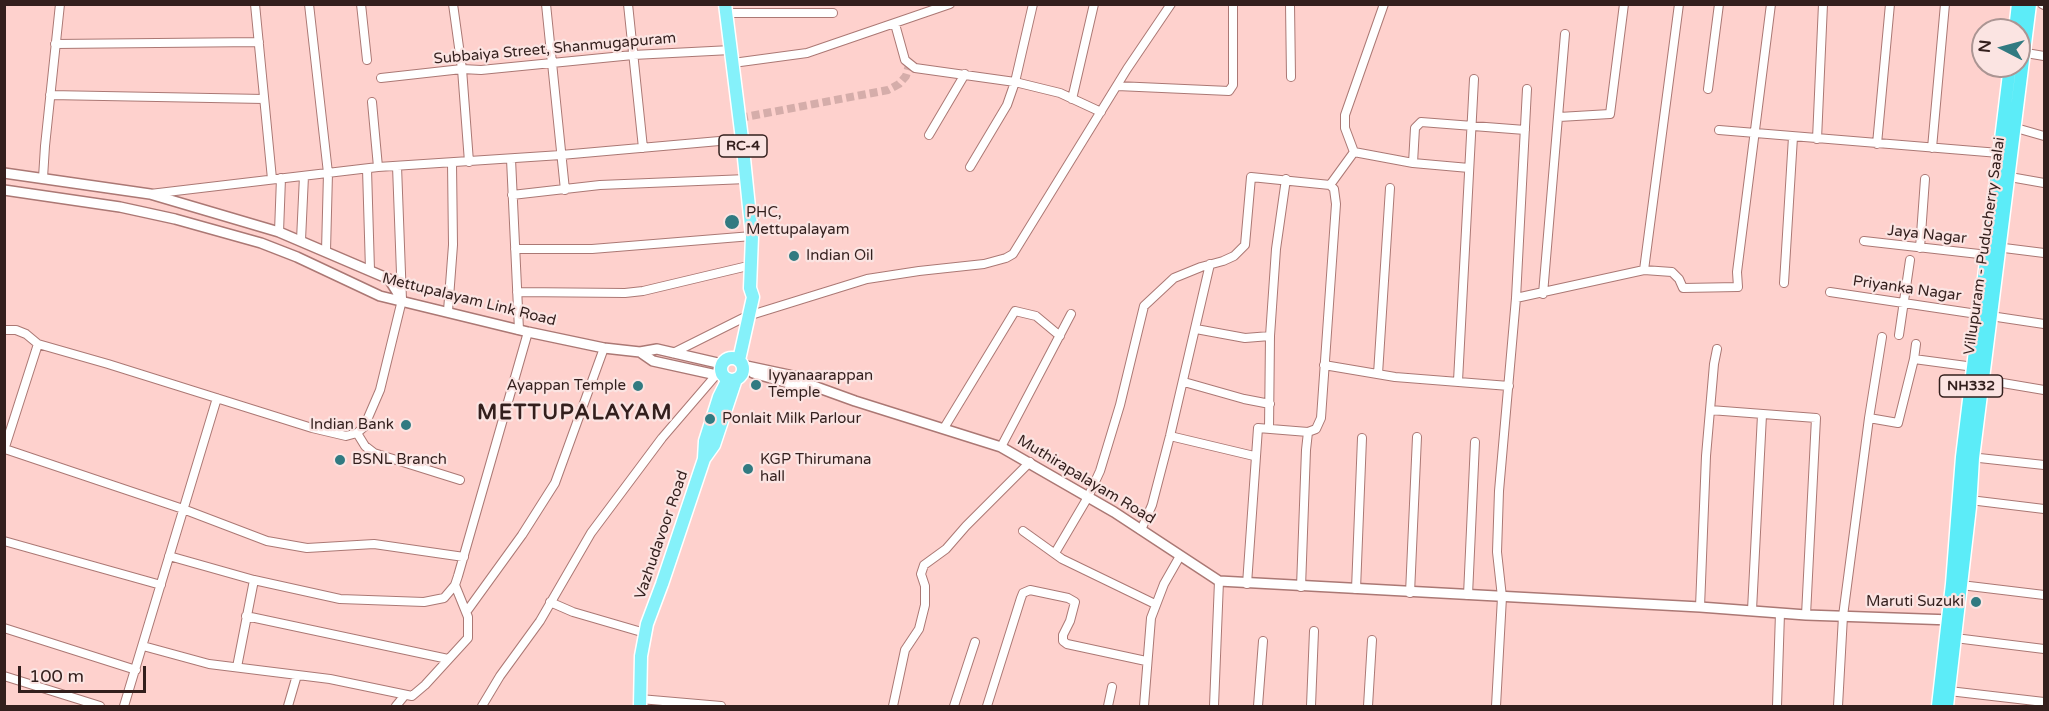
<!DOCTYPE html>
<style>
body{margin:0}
#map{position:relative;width:2049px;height:711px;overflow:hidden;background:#fed1cd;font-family:"Varela Round",sans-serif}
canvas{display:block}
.frame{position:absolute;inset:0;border:6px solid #331f1d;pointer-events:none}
.north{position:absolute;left:1971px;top:18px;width:60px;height:60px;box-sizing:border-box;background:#fbe4e2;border:2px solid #ab9593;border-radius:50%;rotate:276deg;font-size:16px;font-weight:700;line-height:24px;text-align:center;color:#331f1d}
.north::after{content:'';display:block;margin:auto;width:21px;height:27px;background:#317a81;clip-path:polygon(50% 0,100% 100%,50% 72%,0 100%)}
.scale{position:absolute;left:18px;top:666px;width:128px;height:27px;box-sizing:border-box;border:3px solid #331f1d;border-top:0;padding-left:8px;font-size:18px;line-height:21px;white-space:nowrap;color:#331f1d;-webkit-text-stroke:4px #fbe4e2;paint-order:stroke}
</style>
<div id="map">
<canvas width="2049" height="711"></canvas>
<div class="frame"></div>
<div class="north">N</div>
<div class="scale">100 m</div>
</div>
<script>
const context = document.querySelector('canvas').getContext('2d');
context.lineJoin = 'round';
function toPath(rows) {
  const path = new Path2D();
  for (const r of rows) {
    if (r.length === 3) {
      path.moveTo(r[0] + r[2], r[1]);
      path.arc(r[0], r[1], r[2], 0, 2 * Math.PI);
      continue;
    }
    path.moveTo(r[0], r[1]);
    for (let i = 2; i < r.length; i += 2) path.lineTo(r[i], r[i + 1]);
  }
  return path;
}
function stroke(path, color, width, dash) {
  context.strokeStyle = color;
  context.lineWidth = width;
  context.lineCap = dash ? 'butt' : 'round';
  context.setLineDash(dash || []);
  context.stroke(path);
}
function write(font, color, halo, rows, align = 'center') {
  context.font = font + ' "Varela Round",sans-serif';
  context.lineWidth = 4.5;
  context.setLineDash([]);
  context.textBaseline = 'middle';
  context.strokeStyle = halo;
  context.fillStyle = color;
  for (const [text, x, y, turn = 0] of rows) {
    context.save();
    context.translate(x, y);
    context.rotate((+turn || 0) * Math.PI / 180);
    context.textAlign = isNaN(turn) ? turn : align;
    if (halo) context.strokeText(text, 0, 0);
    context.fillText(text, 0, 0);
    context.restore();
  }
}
stroke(toPath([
 [740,118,888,90,899,84,906,76,909,65]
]), '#d5adaa', 8, [8, 4]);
const minor = toPath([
 [255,4,272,179],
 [309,4,328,173,326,251],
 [361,4,367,60],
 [453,4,462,69,469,162],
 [546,4,565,190],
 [628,4,643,148],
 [1290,4,1291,77],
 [2042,4,2044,5],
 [726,13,833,13],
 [895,24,905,60,915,68,1015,82,1060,93,1101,112],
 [55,44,259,42],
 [2020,52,2044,56],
 [733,63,807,53,950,4],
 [381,78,462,69,481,70,633,55,731,50],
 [1117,86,1229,91,1233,85,1233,4],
 [1708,89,1719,4],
 [50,95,264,99],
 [1072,99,1094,4],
 [372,102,378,167],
 [1559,117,1610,114,1624,4],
 [2016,128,2044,136],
 [1719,130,1999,153],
 [929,135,965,74],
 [1817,139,1823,4],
 [1877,144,1890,4],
 [1932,148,1945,4],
 [1354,152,1345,128,1345,115,1384,4],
 [1354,152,1413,163,1469,168],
 [511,159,519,330],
 [1413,163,1415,128,1421,122,1525,130],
 [970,167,1007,105,1015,82,1033,4],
 [367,169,370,270],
 [2010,177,2044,183],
 [43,178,45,146,60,4],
 [1330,185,1354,152],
 [150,194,378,167,561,155,742,139],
 [512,195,600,185,747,179],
 [279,232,281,178],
 [301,240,304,176],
 [1864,241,1988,255],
 [1996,247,2044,253],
 [1920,248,1925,179],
 [515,249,592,249,752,236],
 [1644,270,1679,4],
 [1784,283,1793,137],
 [517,292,625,293,643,291,752,265],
 [1830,292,2044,324],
 [1543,294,1565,34],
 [1516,298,1644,270,1672,272,1679,279,1683,288,1738,287,1737,272,1771,4],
 [448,311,453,245,452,163],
 [751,315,867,279,919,271,984,264,1006,258,1013,254,1127,69,1171,4],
 [1196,329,1245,338,1270,336],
 [4,330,16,330,26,334,38,344,108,364,312,428,346,436,357,433,364,427,380,390,402,300,397,166],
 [1899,335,1910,260],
 [673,353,743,318],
 [1914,359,1974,367],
 [1324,365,1395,377,1509,386],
 [1378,374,1390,188],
 [1979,379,2044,390],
 [1458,381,1474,79],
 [1184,382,1244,399,1270,404],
 [1710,410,1816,418,1806,615],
 [1869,418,1898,423,1914,359,1916,344],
 [944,428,1015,311,1036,316,1060,336],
 [1269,429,1270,336,1276,249,1286,179],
 [357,433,365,446,374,453,460,480],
 [1170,436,1254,456],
 [1001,447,1071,314],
 [5,449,183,509,267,541,307,548,374,544,464,557],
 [4,450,38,344],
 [1970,457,2044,465],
 [1970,500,2044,509],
 [1141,530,1152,505,1170,436,1210,264],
 [1023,531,1062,559,1155,604],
 [4,541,161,585],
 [1055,553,1088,497,1100,471,1120,405,1144,306,1174,278,1201,267,1223,261,1234,256,1245,245,1251,177,1330,185,1334,189,1336,204,1321,418,1316,429,1308,432,1258,428,1247,584],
 [169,556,254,580,340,599,424,602,444,598,455,585,458,576,528,332],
 [1961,585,2044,595],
 [1301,587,1306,450,1308,432],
 [1356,589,1362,438],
 [1410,593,1417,437],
 [1468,595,1475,442],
 [550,602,573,612,645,633],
 [1700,607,1706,456,1714,364,1717,349],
 [1752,610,1762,415],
 [467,611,522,535,555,483,604,348],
 [246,616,448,659],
 [4,628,136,670],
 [1955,638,2044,649],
 [143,646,209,664,330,679,412,696,425,685,468,638,468,617,455,585],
 [237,667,254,580],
 [4,676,100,706],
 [1949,691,2044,702],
 [640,699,721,706],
 [124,706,217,398],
 [288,706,297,675],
 [396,706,405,695],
 [482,706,500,676,540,621,591,533,662,438,717,374],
 [893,706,905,650,919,629,925,605,925,586,921,574,924,565,946,549,966,526,1030,462],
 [954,706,975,642],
 [987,706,1021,598,1023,593,1030,590,1068,598,1075,602,1070,621,1063,635,1063,641,1067,644,1146,661],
 [1108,706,1112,687],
 [1144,706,1151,618,1164,584,1180,556],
 [1214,706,1219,581],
 [1258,706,1263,641],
 [1311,706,1314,631],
 [1368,706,1372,640],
 [1496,706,1502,597,1497,552,1499,491,1516,298,1527,89],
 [1777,706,1780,613],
 [1838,706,1843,616,1869,418,1882,337]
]);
const tertiary = toPath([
 [4,173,150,194,279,232,389,279,402,300],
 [4,190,120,207,175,219,261,243,297,257,380,296,528,332,604,348,640,352,657,349,722,364],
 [640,352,653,361,712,374,723,374],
 [742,365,803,378,808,384,855,401,1001,447,1114,512,1219,581,1700,607,1806,615,1952,620],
 [753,373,799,386,808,384]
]);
const primary = toPath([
 [725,4,742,139,752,236,750,288,753,297,739,360],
 [732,369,11],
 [704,458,705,441,719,397,728,379],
 [640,706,641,656,647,624,662,584,704,459,714,445,736,379]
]);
const trunk = toPath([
 [2015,30,2018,4],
 [1938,706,1952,584,1962,457,2010,66],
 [1947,706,1970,507,1973,458,2030,4]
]);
stroke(minor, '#ab7874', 10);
stroke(tertiary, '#ab7874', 12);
stroke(primary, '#fff', 15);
stroke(trunk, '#fff', 15);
stroke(minor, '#fff', 8);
stroke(tertiary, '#fff', 9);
stroke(primary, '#85f1fa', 12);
stroke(trunk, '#5cecf8', 12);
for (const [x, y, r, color] of [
 [732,222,8,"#317a81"],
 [794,256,6,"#317a81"],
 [756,385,6,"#317a81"],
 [638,386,6,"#317a81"],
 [710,419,6,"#317a81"],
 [406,425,6,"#317a81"],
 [340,460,6,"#317a81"],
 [748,469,6,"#317a81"],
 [1976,602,6,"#317a81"]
]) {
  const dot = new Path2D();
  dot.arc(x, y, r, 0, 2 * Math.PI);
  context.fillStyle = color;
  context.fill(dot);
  stroke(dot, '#fbe4e2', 2);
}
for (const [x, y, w] of [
 [743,146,48],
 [1971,386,63]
]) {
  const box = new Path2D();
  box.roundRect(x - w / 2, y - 11, w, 22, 4.5);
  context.fillStyle = '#fbe4e2';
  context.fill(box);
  stroke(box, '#331f1d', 1.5);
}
write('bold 14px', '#331f1d', null, [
 ["RC-4",743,146],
 ["NH332",1971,386]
]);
write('15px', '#331f1d', '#fbe4e2', [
 ["Subbaiya Street, Shanmugapuram",555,49,-5],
 ["Jaya Nagar",1927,235,6],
 ["Villupuram - Puducherry Saalai",1985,246,-82],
 ["Priyanka Nagar",1907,289,8],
 ["Mettupalayam Link Road",469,300,14],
 ["Muthirapalayam Road",1086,480,31],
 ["Vazhudavoor Road",662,535,-71]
]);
write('15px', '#331f1d', '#fbe4e2', [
 ["PHC,",746,213],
 ["Mettupalayam",746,230],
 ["Indian Oil",806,256],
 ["Iyyanaarappan",768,376],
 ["Temple",768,393],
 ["Ayappan Temple",626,386,"right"],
 ["Ponlait Milk Parlour",722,419],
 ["Indian Bank",394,425,"right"],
 ["BSNL Branch",352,460],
 ["KGP Thirumana",760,460],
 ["hall",760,477],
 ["Maruti Suzuki",1964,602,"right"]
], 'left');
context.letterSpacing = '1.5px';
write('bold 21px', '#331f1d', '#fbe4e2', [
 ["METTUPALAYAM",575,413]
]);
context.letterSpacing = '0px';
</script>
